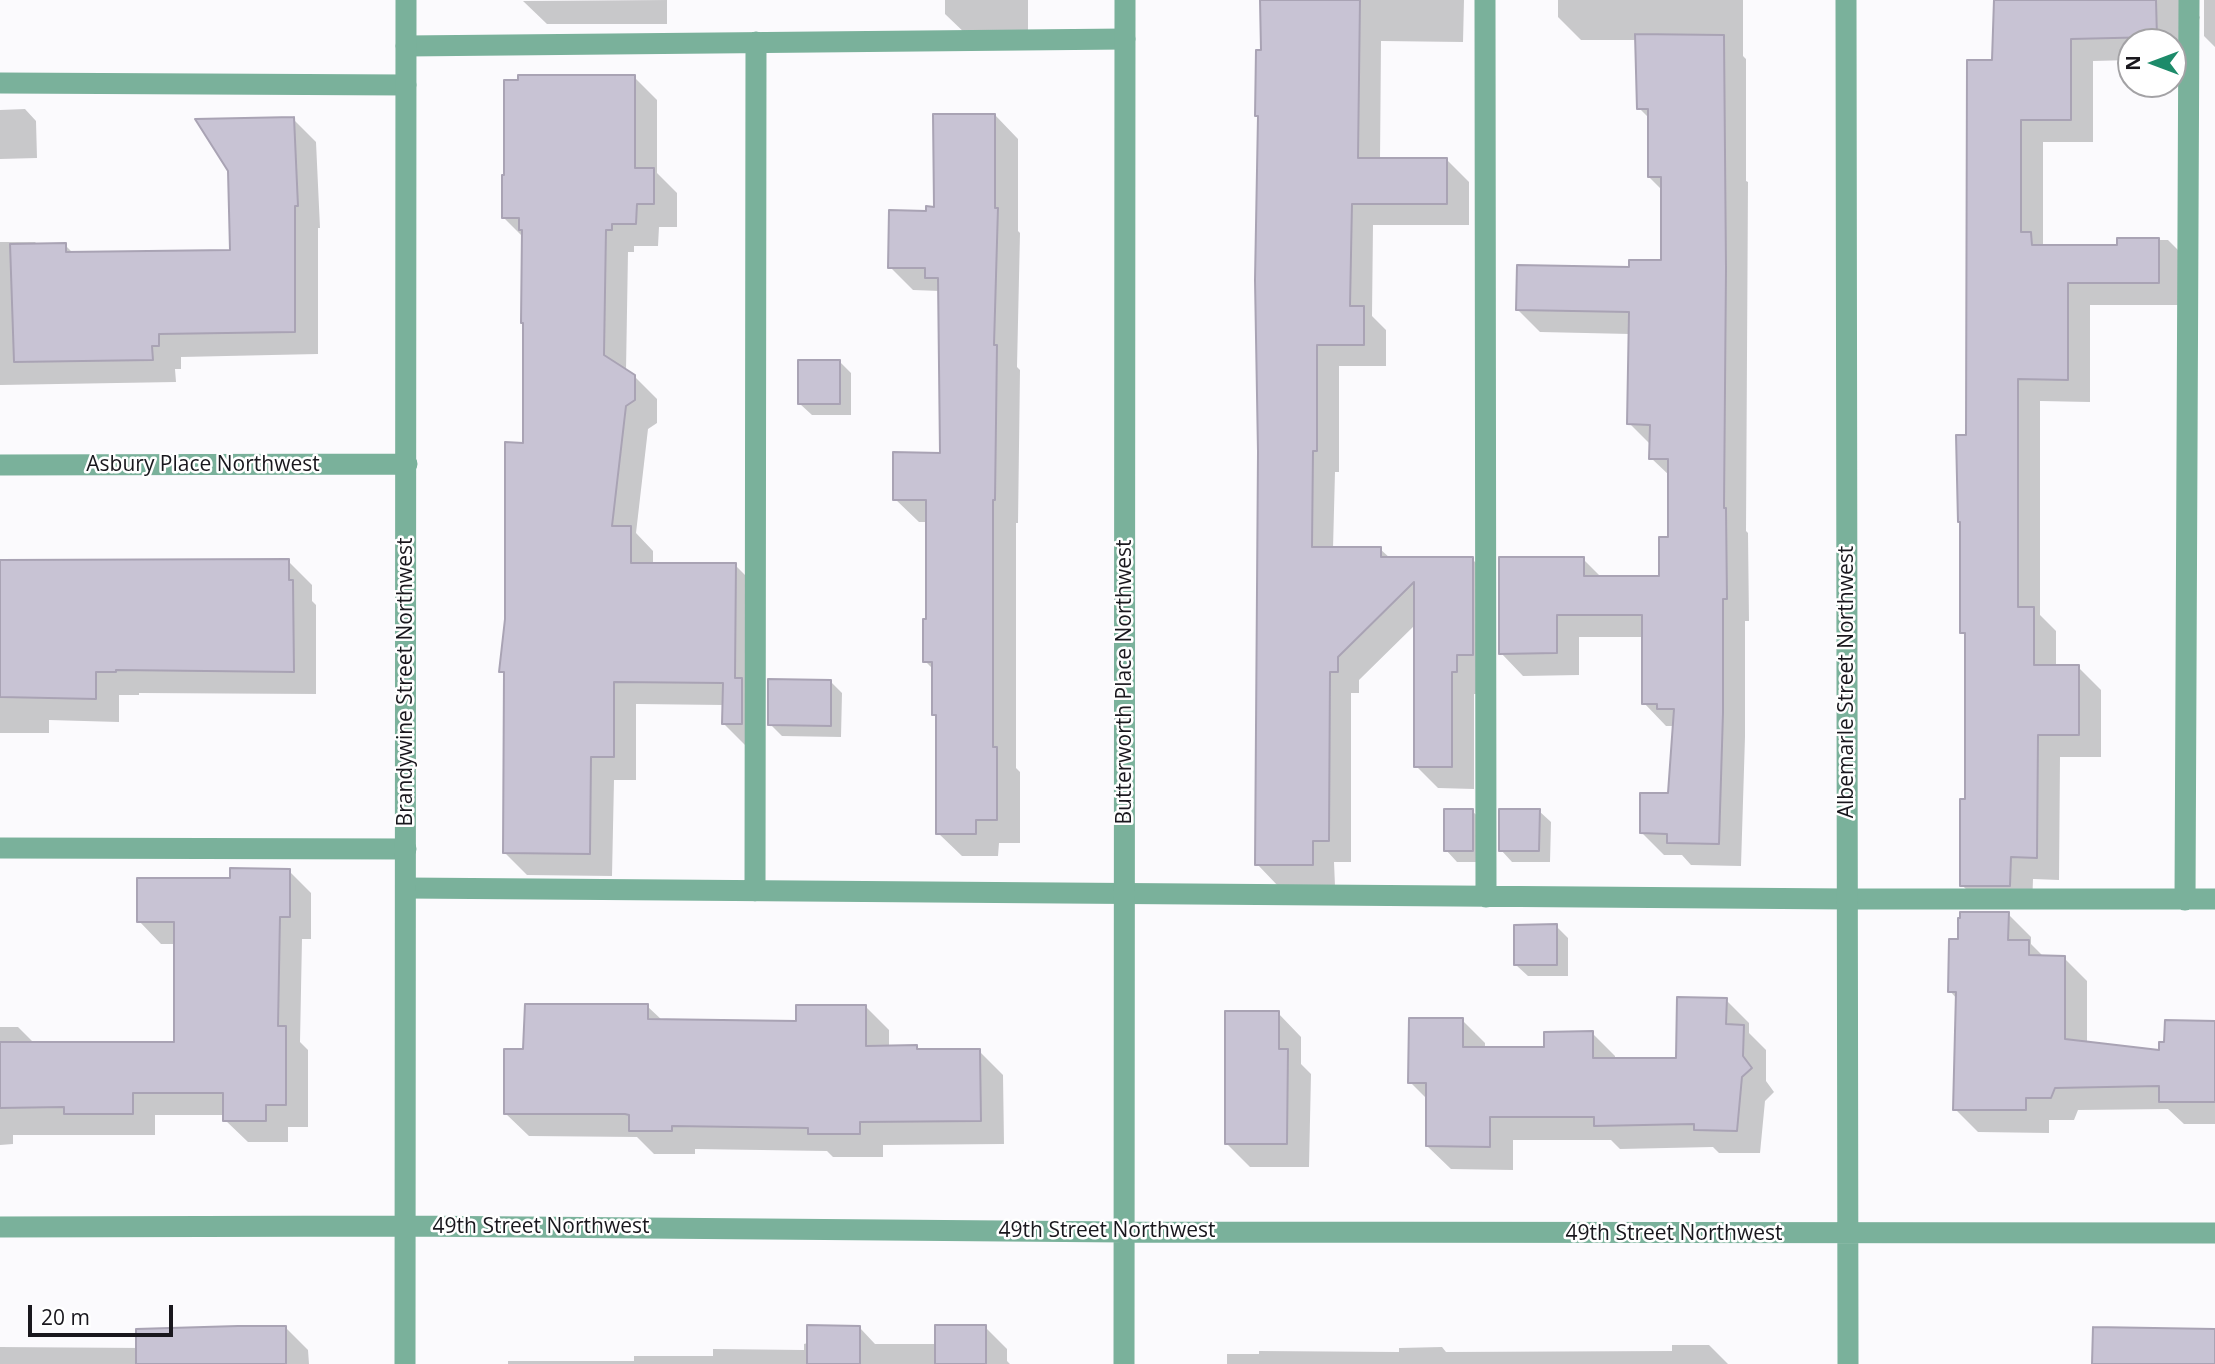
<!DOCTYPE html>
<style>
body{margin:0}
#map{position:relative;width:2215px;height:1364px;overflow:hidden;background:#fbfafd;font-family:"Open Sans",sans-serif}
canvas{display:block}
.north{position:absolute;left:2117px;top:28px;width:70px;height:70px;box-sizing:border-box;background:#fff;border:2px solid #a3a2a5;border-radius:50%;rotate:270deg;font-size:19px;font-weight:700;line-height:28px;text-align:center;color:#19171d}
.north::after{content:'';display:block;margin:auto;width:24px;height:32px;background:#1d8b6a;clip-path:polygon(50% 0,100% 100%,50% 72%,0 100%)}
.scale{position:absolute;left:28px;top:1305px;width:145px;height:32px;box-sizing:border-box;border:4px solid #19171d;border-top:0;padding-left:9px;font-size:21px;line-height:24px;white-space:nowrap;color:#19171d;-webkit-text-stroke:5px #fff;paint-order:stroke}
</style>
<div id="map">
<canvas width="2215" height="1364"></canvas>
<div class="north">N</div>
<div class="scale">20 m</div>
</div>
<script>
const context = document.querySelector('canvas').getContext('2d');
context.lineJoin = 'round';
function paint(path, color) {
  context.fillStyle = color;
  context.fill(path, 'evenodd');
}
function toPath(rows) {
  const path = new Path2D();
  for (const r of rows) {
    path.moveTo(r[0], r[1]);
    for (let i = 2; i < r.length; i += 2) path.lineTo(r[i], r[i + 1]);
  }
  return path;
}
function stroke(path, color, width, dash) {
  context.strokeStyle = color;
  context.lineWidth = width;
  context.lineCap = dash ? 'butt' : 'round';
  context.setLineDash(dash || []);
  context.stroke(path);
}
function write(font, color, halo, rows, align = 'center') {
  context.font = font + ' "Open Sans",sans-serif';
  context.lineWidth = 5;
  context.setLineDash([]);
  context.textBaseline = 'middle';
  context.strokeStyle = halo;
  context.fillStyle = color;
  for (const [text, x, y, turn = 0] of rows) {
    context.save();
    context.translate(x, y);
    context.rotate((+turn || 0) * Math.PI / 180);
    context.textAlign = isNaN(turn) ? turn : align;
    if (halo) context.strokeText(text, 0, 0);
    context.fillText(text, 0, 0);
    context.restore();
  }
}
paint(toPath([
 [667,0,667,24,547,24,523,1],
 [945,0,1028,0,1028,38,969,37,945,14],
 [1262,0,1464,0,1463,42,1381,41,1380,160,1447,160,1469,182,1469,225,1373,225,1372,316,1386,330,1386,366,1339,366,1339,472,1335,472,1333,549,1380,549,1390,558,1472,559,1494,581,1478,694,1474,694,1474,789,1438,788,1416,766,1416,624,1359,680,1359,693,1351,693,1351,862,1334,862,1335,886,1279,887,1257,864,1260,119,1257,116,1263,52],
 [1558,0,1743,0,1743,56,1746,59,1746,181,1748,182,1746,531,1748,533,1749,621,1745,621,1745,737,1741,866,1691,865,1682,855,1664,855,1641,832,1669,795,1675,726,1666,726,1644,703,1644,637,1579,637,1579,675,1523,676,1501,653,1583,559,1602,578,1661,578,1670,538,1670,476,1651,458,1651,445,1629,423,1630,334,1540,332,1518,310,1631,268,1662,262,1662,190,1649,177,1649,118,1639,108,1637,40,1581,40,1558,17],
 [1995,0,2183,0,2200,17,2198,23,2198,59,2173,60,2173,42,2131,42,2131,60,2093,61,2093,142,2043,142,2043,247,2118,247,2118,240,2168,240,2190,262,2190,305,2090,305,2090,402,2040,401,2040,615,2056,631,2056,667,2078,667,2101,690,2101,757,2060,757,2059,880,2033,879,2032,908,1984,908,1962,885,1967,801,1967,637,1962,632,1962,524,1959,522,1968,437,1994,62],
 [2204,0,2215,0,2215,47,2204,36],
 [634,77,657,100,657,173,677,193,677,227,659,227,658,246,634,246,634,252,628,252,626,371,634,376,657,399,657,423,648,429,636,533,653,551,653,565,735,565,758,588,746,746,723,723,724,705,636,704,636,780,614,780,612,876,527,875,504,852,505,675,501,671,525,444,524,238,504,218],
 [25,109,36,121,37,158,0,159,0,110],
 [995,115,1018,139,1018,231,1020,233,1017,367,1020,370,1018,523,1016,523,1016,768,1020,772,1020,843,999,843,998,856,962,856,938,833,938,718,934,714,934,670,925,661,928,621,928,522,919,522,895,499,942,455,940,291,913,290,890,267,928,213,936,208],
 [293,119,316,142,320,228,318,228,318,354,181,357,181,369,175,369,176,382,0,385,0,242,35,242,38,245,65,245,74,254,232,252],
 [839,361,851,373,851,415,812,415,800,404],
 [288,561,312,585,312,601,316,605,316,694,139,693,139,695,119,695,119,722,49,720,49,733,0,733,0,562],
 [831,682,842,693,841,737,782,736,770,724],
 [1472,811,1484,822,1484,862,1457,862,1446,850],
 [1539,811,1551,822,1550,862,1512,862,1501,850],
 [289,871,311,893,311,939,302,939,300,1042,308,1050,308,1127,288,1127,288,1142,248,1142,225,1120,225,1115,155,1115,155,1135,13,1135,13,1144,0,1145,0,1027,18,1027,34,1043,176,1043,176,944,161,944,139,921,232,880],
 [2008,914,2031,937,2031,944,2044,957,2064,958,2087,981,2087,1043,2161,1052,2215,1022,2215,1124,2184,1124,2168,1109,2078,1110,2074,1120,2049,1120,2049,1133,1978,1132,1955,1109,1957,999,1950,991,1959,941],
 [1556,926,1568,938,1568,976,1528,976,1516,965],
 [1726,1000,1749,1023,1749,1033,1766,1050,1766,1081,1774,1092,1765,1101,1760,1153,1719,1153,1713,1147,1620,1149,1611,1140,1513,1140,1513,1170,1451,1169,1427,1146,1428,1100,1410,1082,1462,1020,1485,1043,1485,1049,1546,1049,1592,1033,1615,1056,1615,1060,1678,1060],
 [647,1006,663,1021,798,1022,865,1006,889,1030,889,1047,916,1047,921,1051,979,1051,1003,1075,1004,1144,883,1145,883,1157,833,1157,827,1151,695,1149,695,1154,654,1154,637,1137,529,1136,505,1113,525,1050],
 [1278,1013,1301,1037,1301,1064,1311,1074,1309,1167,1250,1167,1226,1143],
 [985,1327,1007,1349,1007,1361,1010,1364,508,1364,508,1361,634,1361,634,1356,713,1356,713,1349,804,1350,804,1344,860,1328,875,1344,936,1344],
 [286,1328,308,1350,309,1364,0,1364,0,1347,145,1348],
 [1672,1345,1709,1345,1728,1364,1227,1364,1227,1354,1259,1354,1259,1351,1399,1352,1399,1348,1442,1347,1446,1352,1672,1351]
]), '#0003');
const building = toPath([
 [1260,0,1360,0,1358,158,1447,158,1447,204,1352,204,1350,306,1364,306,1364,345,1317,345,1317,451,1313,451,1312,547,1381,547,1381,557,1473,557,1473,655,1457,655,1457,672,1452,672,1452,767,1414,767,1414,582,1338,657,1338,672,1330,672,1329,841,1313,841,1313,865,1255,865,1258,452,1255,280,1258,116,1255,116,1256,50,1261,50,1260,0],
 [1994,0,2156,0,2157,37,2071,39,2071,120,2021,120,2021,232,2031,232,2032,245,2117,245,2117,238,2159,238,2159,283,2068,283,2068,380,2018,379,2018,607,2034,607,2034,665,2079,665,2079,735,2038,735,2037,858,2011,857,2010,886,1960,886,1960,799,1965,799,1965,633,1960,633,1960,522,1958,522,1956,435,1966,435,1967,60,1992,60,1994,0],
 [1635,34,1724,35,1726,269,1724,508,1726,508,1727,599,1723,599,1723,713,1719,844,1667,843,1667,834,1640,833,1640,793,1668,793,1674,709,1657,709,1657,704,1642,704,1642,615,1557,615,1557,653,1499,654,1499,557,1584,557,1584,576,1659,576,1659,537,1668,537,1668,459,1649,459,1650,425,1627,424,1629,312,1516,310,1517,265,1629,267,1629,260,1661,260,1661,177,1648,177,1648,109,1637,109,1635,34],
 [518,75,635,75,635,168,654,168,654,204,637,204,636,224,612,224,612,230,606,230,604,355,635,375,635,400,626,406,612,526,631,526,631,563,736,563,735,678,742,678,742,724,722,724,723,683,614,682,614,757,591,757,590,854,503,853,504,672,499,672,505,619,505,442,523,443,523,323,521,323,522,230,519,230,519,218,502,218,502,175,504,175,504,80,518,80,518,75],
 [933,114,995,114,995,208,998,208,994,345,997,345,995,500,993,500,993,747,997,747,997,820,976,820,976,834,936,834,936,715,932,715,932,662,923,662,923,619,926,619,926,500,893,500,893,452,940,453,938,278,925,278,925,268,888,268,889,210,926,211,926,206,934,207,933,114],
 [294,117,298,206,295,206,295,332,159,334,159,346,152,346,153,360,14,362,10,244,66,243,66,252,230,250,228,171,195,119,294,117],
 [798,360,840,360,840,404,798,404,798,360],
 [289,559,289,580,293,580,294,672,116,670,116,672,96,672,96,699,0,697,0,560,289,559],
 [768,679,831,680,831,726,768,725,768,679],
 [1444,809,1473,809,1473,851,1444,851,1444,809],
 [1499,809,1540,809,1539,851,1499,851,1499,809],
 [230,868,290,869,290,917,280,917,278,1026,286,1026,286,1105,266,1105,266,1121,223,1121,223,1093,133,1093,133,1114,64,1114,64,1107,0,1108,0,1042,174,1042,174,922,137,922,137,878,230,878,230,868],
 [1960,912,2009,912,2008,940,2029,940,2029,955,2065,956,2065,1039,2159,1050,2159,1042,2164,1042,2165,1020,2215,1021,2215,1102,2159,1102,2159,1086,2055,1088,2051,1098,2026,1098,2026,1110,1953,1110,1956,992,1948,992,1949,939,1958,939,1958,918,1960,918,1960,912],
 [1557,924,1557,965,1514,965,1514,925,1557,924],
 [1677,997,1727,998,1726,1024,1744,1025,1743,1056,1752,1068,1742,1077,1737,1131,1694,1130,1694,1124,1594,1126,1594,1117,1490,1117,1490,1147,1426,1146,1426,1083,1408,1083,1409,1018,1463,1018,1463,1047,1544,1047,1544,1032,1593,1031,1593,1058,1676,1058,1677,997],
 [525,1004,648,1004,648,1019,796,1021,796,1005,866,1005,866,1046,917,1045,917,1049,980,1049,981,1121,860,1122,860,1134,808,1134,808,1128,672,1126,672,1131,629,1131,629,1115,625,1114,504,1114,504,1049,523,1049,525,1004],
 [1225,1011,1279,1011,1279,1049,1288,1049,1287,1144,1225,1144,1225,1011],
 [807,1325,860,1326,860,1364,807,1364,807,1325],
 [935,1325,986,1325,986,1364,935,1364,935,1325],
 [238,1326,286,1326,286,1364,136,1364,136,1329,238,1326],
 [2093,1327,2215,1329,2215,1364,2092,1364,2093,1327]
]);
paint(building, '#c8c3d4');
stroke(building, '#a9a3b4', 2);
stroke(toPath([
 [1485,0,1486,897],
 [406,46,1125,39],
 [0,83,406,85],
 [0,848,406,849],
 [406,888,1847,899,2215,899],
 [755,891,756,42],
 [2185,900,2189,0]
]), '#7ab19b', 21);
stroke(toPath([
 [1846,0,1848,1364],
 [0,465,407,464],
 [0,1227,405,1226,1124,1232,2215,1233],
 [405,1364,406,0],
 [1124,1364,1125,0]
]), '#7ab19b', 21);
write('21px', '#19171d', '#fff', [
 ["Asbury Place Northwest",203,465],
 ["Brandywine Street Northwest",406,682,-90],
 ["Butterworth Place Northwest",1125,682,-90],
 ["Albemarle Street Northwest",1847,682,-90],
 ["49th Street Northwest",541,1227],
 ["49th Street Northwest",1107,1231],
 ["49th Street Northwest",1674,1234]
]);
</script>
